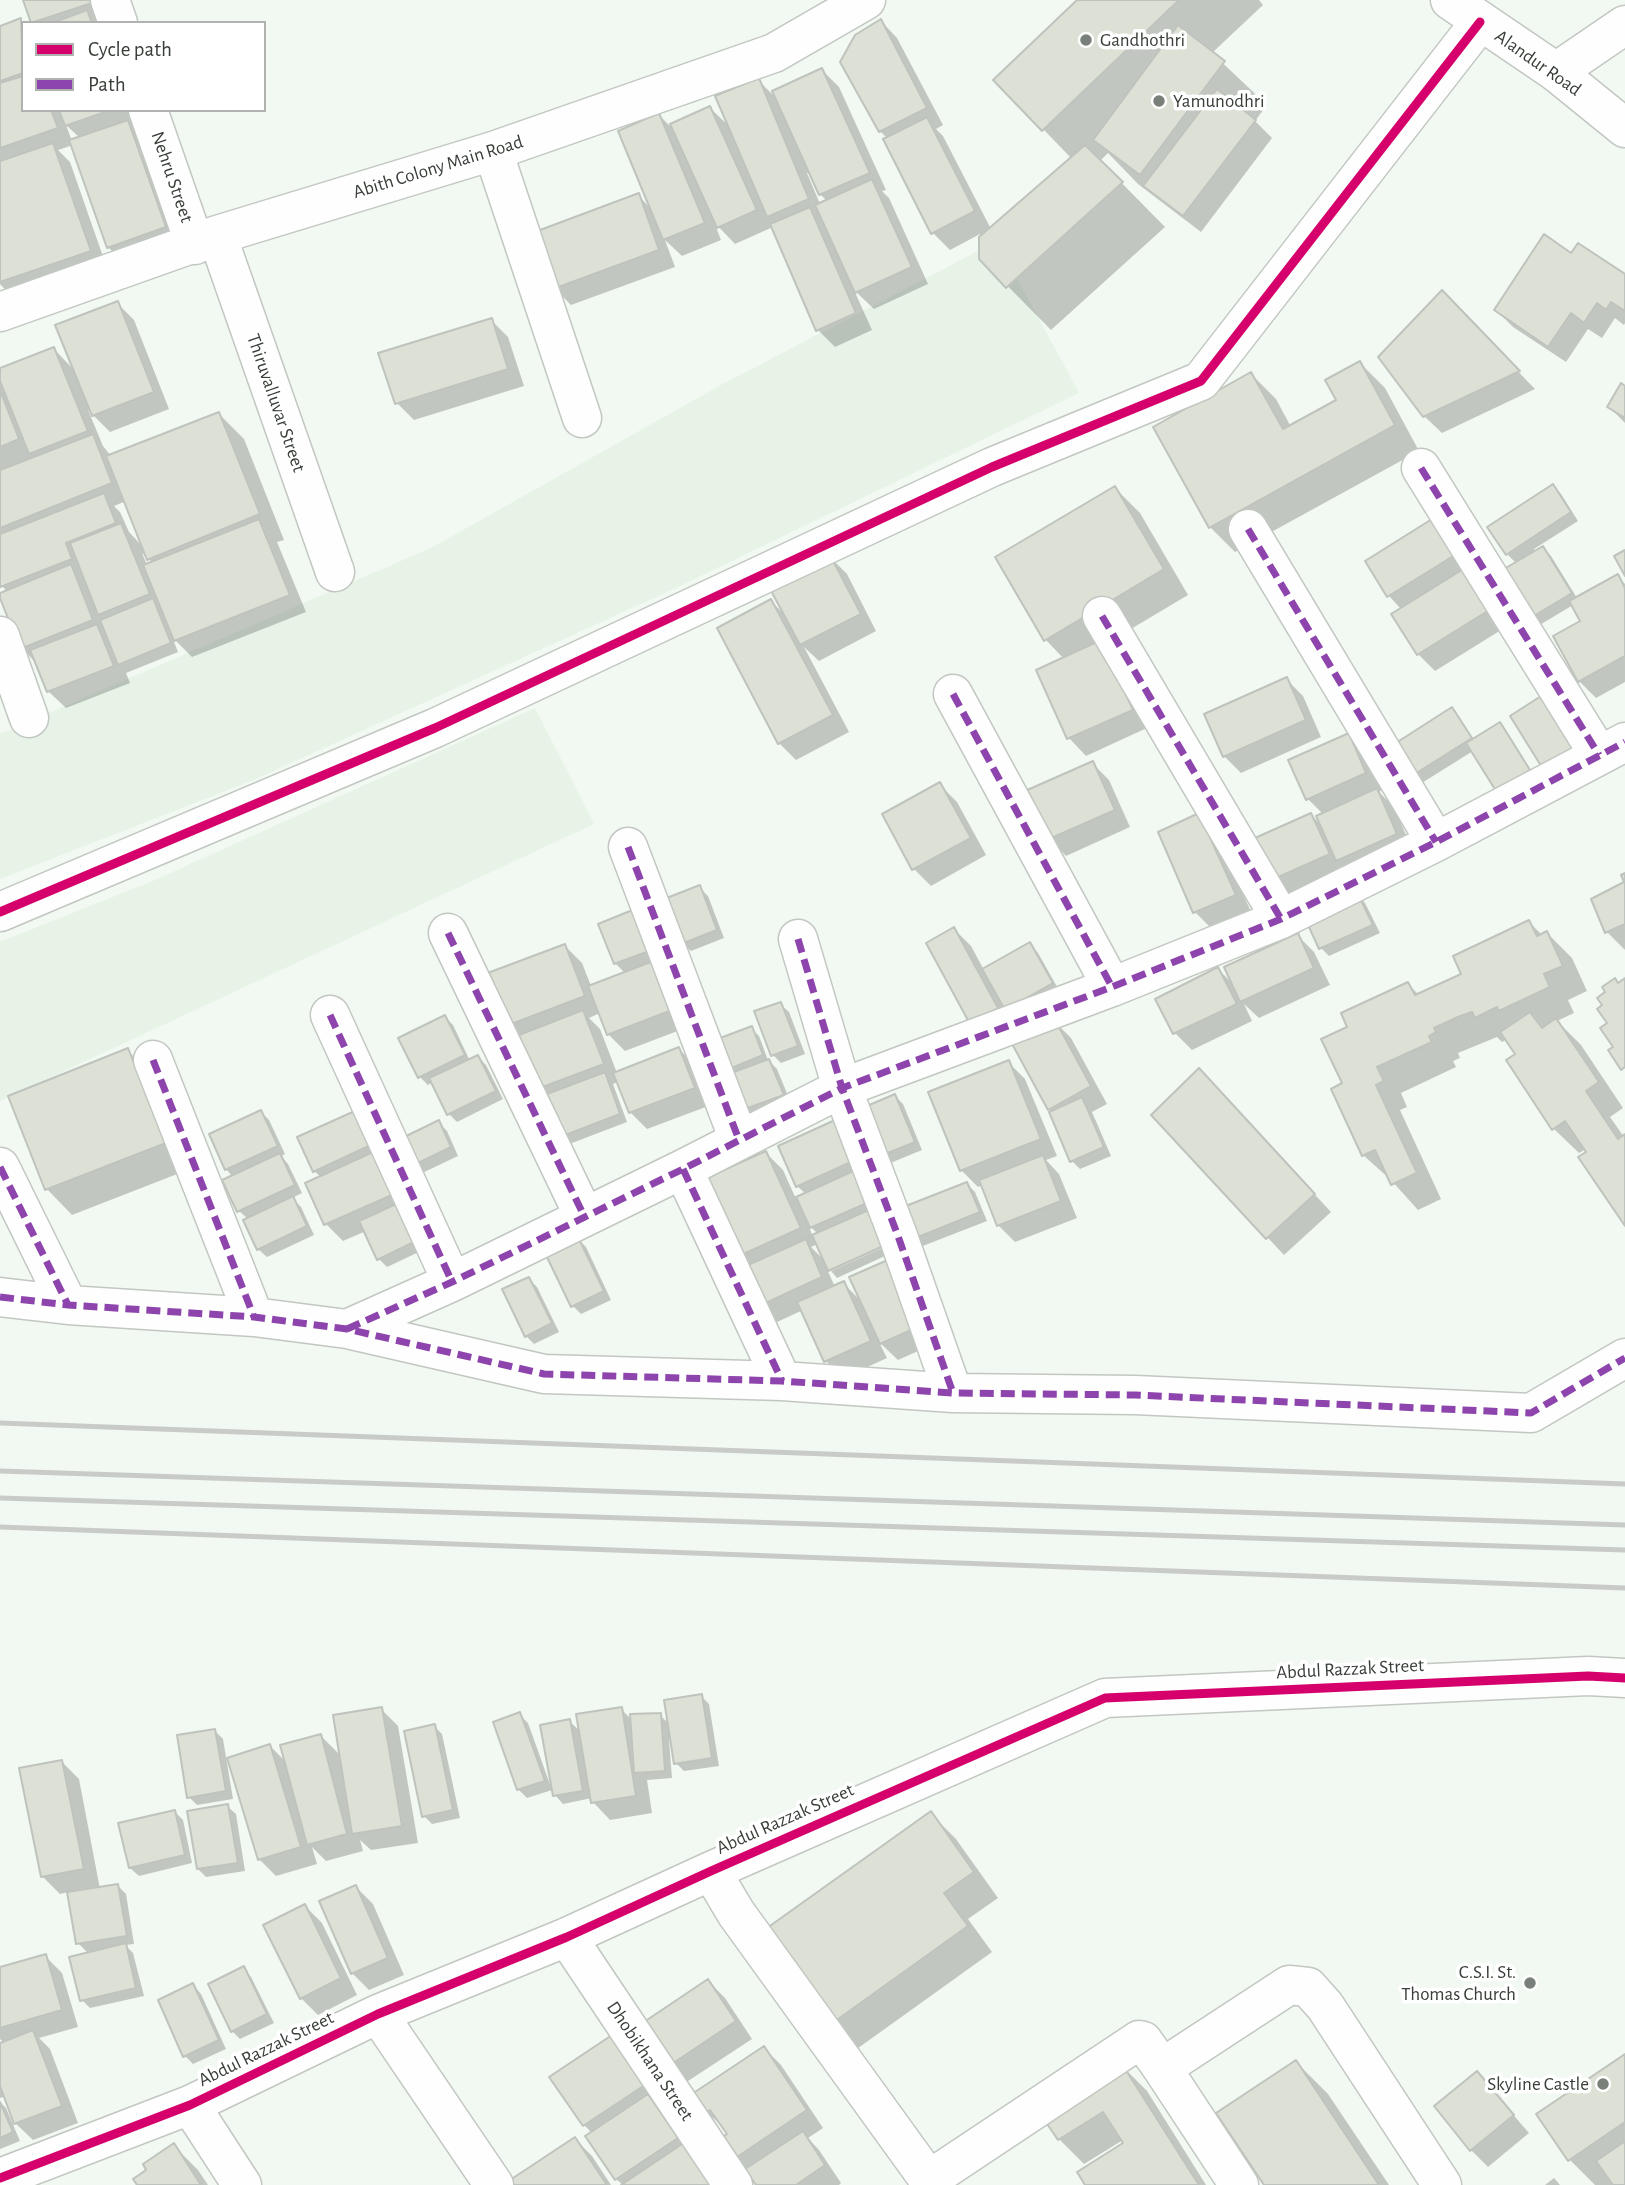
<!DOCTYPE html>
<style>
body{margin:0}
#map{position:relative;width:1625px;height:2185px;overflow:hidden;background:#f2f8f2;font-family:"Alegreya Sans",sans-serif}
canvas{display:block}
.legend{position:absolute;left:21px;top:21px;width:245px;height:91px;box-sizing:border-box;background:#fff;border:2px solid #afb2af;margin:0;padding:9px 12px;list-style:none;font-size:21px;color:#383e38}
.legend li{display:flex;align-items:center;gap:14px;height:35px}
.legend b{width:35px;border:2px solid #afb2af}
</style>
<div id="map">
<canvas width="1625" height="2185"></canvas>
<ul class="legend">
<li><b style="height:9px;background:#d6006c"></b>Cycle path</li>
<li><b style="height:9px;background:#8e44ad"></b>Path</li>
</ul>
</div>
<script>
const context = document.querySelector('canvas').getContext('2d');
context.lineJoin = 'round';
function paint(path, color) {
  context.fillStyle = color;
  context.fill(path, 'evenodd');
}
function toPath(rows) {
  const path = new Path2D();
  for (const r of rows) {
    path.moveTo(r[0], r[1]);
    for (let i = 2; i < r.length; i += 2) path.lineTo(r[i], r[i + 1]);
  }
  return path;
}
function stroke(path, color, width, dash) {
  context.strokeStyle = color;
  context.lineWidth = width;
  context.lineCap = dash ? 'butt' : 'round';
  context.setLineDash(dash || []);
  context.stroke(path);
}
function write(font, color, halo, rows, align = 'center') {
  context.font = font + ' "Alegreya Sans",sans-serif';
  context.lineWidth = 7;
  context.setLineDash([]);
  context.textBaseline = 'middle';
  context.strokeStyle = halo;
  context.fillStyle = color;
  for (const [text, x, y, turn = 0] of rows) {
    context.save();
    context.translate(x, y);
    context.rotate((+turn || 0) * Math.PI / 180);
    context.textAlign = isNaN(turn) ? turn : align;
    if (halo) context.strokeText(text, 0, 0);
    context.fillText(text, 0, 0);
    context.restore();
  }
}
paint(toPath([
 [997,241,1079,393,678,587,256,779,0,879,0,734,431,548,721,385],
 [535,708,594,824,0,1101,0,942,153,881]
]), '#e6f3e6');
paint(toPath([
 [25,0,104,0,100,23,32,23],
 [1079,0,1259,0,1263,5,1212,53,1267,105,1255,121,1272,138,1201,232,1138,184,1108,153,1100,161,1165,227,1051,330,981,259,980,234,950,250,933,233,888,139,880,131,881,21,897,38,943,125,936,129,943,136,991,229,1072,159,996,80],
 [21,20,23,23,23,110,133,110,137,124,132,126,145,139,182,244,125,264,108,247,73,145,58,150,70,162,107,268,15,300,0,284,0,28],
 [66,125,80,138,72,141],
 [822,70,839,87,886,190,882,191,889,198,928,284,874,309,854,290,872,330,835,347,818,330,773,227,735,244,714,222,721,240,682,256,665,240,675,267,571,305,554,288,638,195,652,210,659,115,670,126,710,108,731,128,758,80,777,99],
 [810,172,820,194,827,201,820,204,807,173],
 [1572,256,1625,276,1625,323,1624,325,1615,318,1602,338,1588,329,1566,362,1513,327,1496,310],
 [1442,293,1535,389,1442,433,1424,416],
 [117,303,134,320,169,409,110,432,88,410,103,446,111,456,219,414,244,439,284,540,277,542,306,612,192,657,172,637,178,652,126,673,130,683,66,708,48,691,37,664,22,648,7,592,0,583,0,536,2,535,0,533,0,383,5,388,0,370,54,349,75,371],
 [126,501,144,548,129,532,120,512,114,506],
 [142,553,153,563,147,565],
 [491,320,508,337,524,386,414,420,397,403],
 [1360,363,1385,388,1419,451,1235,552,1210,527,1251,374,1276,399,1291,427,1338,401],
 [1625,388,1625,423,1609,407],
 [1553,486,1561,494,1578,521,1534,549,1536,552,1543,548,1551,556,1577,598,1617,576,1625,584,1625,682,1596,698,1579,681,1582,621,1573,605,1538,626,1517,564,1507,554],
 [1115,488,1140,513,1188,595,1104,645,1149,727,1086,756,1069,738,1039,670,1064,659,1046,640,998,558],
 [1431,521,1506,627,1435,671,1418,654,1401,609,1389,596,1367,561],
 [830,557,847,574,876,631,819,661,804,647,849,732,796,760,779,743,771,601,786,616],
 [1286,679,1303,696,1321,737,1241,773,1224,756],
 [1452,709,1474,740,1499,724,1507,732,1536,779,1473,751,1417,786,1409,778],
 [1348,735,1365,752,1382,790,1379,792,1394,807,1413,851,1284,899,1267,882,1311,815,1323,827,1323,814,1308,799],
 [1092,763,1109,780,1130,827,1066,856,1049,839],
 [940,785,957,802,986,855,931,886,914,869],
 [1216,832,1251,912,1212,929,1195,912,1160,833],
 [1625,884,1625,950,1607,932],
 [699,887,708,896,724,938,691,951,682,943],
 [1357,894,1365,903,1380,933,1329,956,1321,948],
 [635,911,696,1024,625,1051,608,1034,600,1013,589,1018,600,1029,617,1073,679,1049,696,1066,711,1105,647,1129,630,1112,618,1082,613,1084,627,1122,572,1143,564,1135,549,1094,542,1087,523,1041,507,1025,565,946,582,963,591,986,625,973,615,963],
 [1529,922,1542,935,1547,933,1572,958,1587,991,1568,1000,1574,1013,1557,1021,1581,1045,1623,1108,1610,1117,1624,1137,1625,1136,1625,1223,1586,1149,1579,1153,1553,1128,1518,1055,1507,1039,1502,1042,1497,1037,1458,1053,1460,1058,1453,1061,1456,1067,1401,1093,1407,1107,1400,1110,1441,1199,1418,1210,1391,1180,1363,1155,1344,1084,1349,1028,1408,984,1419,995,1463,974],
 [954,929,971,946,984,970,1030,944,1038,953,1060,992,989,1040],
 [1297,935,1314,952,1330,985,1259,1018,1244,1004,1252,1021,1192,1050,1175,1033,1157,999,1218,969,1234,985],
 [780,1004,789,1012,805,1054,781,1063,773,1055],
 [445,1017,453,1025,470,1061,478,1057,486,1065,503,1099,457,1122,449,1114,433,1082,428,1085,419,1076],
 [1054,1021,1071,1038,1107,1104,1092,1112,1111,1156,1080,1169,1072,1161,1053,1112,1050,1109],
 [751,1028,759,1036,768,1060,777,1069,791,1103,752,1118,743,1109,728,1069],
 [127,1050,153,1075,190,1169,72,1215,47,1189,10,1097],
 [1008,1062,1025,1079,1057,1156,1046,1160,1059,1174,1077,1218,1015,1242,998,1225,983,1185,978,1187,961,1170],
 [1216,1088,1331,1212,1284,1255,1153,1115],
 [895,1096,903,1104,922,1150,888,1164,880,1156],
 [261,1112,269,1120,285,1154,281,1156,288,1164,302,1193,292,1198,301,1207,314,1235,267,1257,258,1249,248,1219,239,1211,233,1177,226,1169],
 [357,1112,421,1251,387,1267,379,1259,366,1231,343,1241,326,1224,308,1184,321,1177,314,1171],
 [846,1117,881,1208,830,1268,830,1271,826,1267,835,1287,843,1283,862,1302,936,1343,898,1360,879,1342,887,1358,843,1378,826,1361,803,1310,775,1323,758,1305,751,1266,740,1255,766,1153,783,1170,796,1199,806,1194,797,1186],
 [808,1224,818,1234,813,1237],
 [818,1244,825,1261,811,1247],
 [438,1122,447,1131,458,1156,418,1175,410,1167],
 [967,1184,975,1192,987,1221,915,1249,907,1241],
 [578,1239,586,1247,611,1300,581,1314,573,1306],
 [893,1243,896,1251,837,1278,831,1271],
 [529,1279,537,1287,559,1332,534,1344,526,1336],
 [701,1696,709,1704,719,1766,684,1771,676,1763,672,1740,669,1740,672,1778,647,1780,652,1813,610,1820,593,1802,592,1798,563,1804,555,1795,569,1721,581,1732,621,1709,632,1720,660,1715,669,1724],
 [381,1709,398,1726,418,1843,371,1850,360,1840,363,1851,326,1861,312,1847,317,1864,276,1876,259,1859,270,1746,287,1763,320,1735,341,1756],
 [519,1714,528,1723,552,1790,527,1798,519,1790,495,1723],
 [434,1726,442,1734,460,1818,432,1824,424,1816],
 [215,1731,223,1739,233,1799,197,1805,189,1797],
 [62,1762,79,1779,100,1889,118,1886,126,1894,134,1944,125,1945,133,1953,144,1996,90,2008,82,2000,89,1954,78,1943,69,1892,60,1894,43,1877],
 [227,1806,236,1814,245,1871,206,1877,198,1869],
 [175,1812,183,1820,192,1863,139,1876,130,1868],
 [931,1814,956,1839,998,1898,968,1919,992,1952,854,2051,829,2025],
 [356,1887,373,1904,404,1975,369,1990,352,1973],
 [305,1906,322,1923,357,1995,318,2015,301,1998],
 [45,1956,62,1973,78,2027,39,2038,50,2049,78,2123,33,2140,13,2121,6,2096,0,2098,0,2045,4,2043,0,2039,0,1969],
 [243,1968,251,1977,274,2023,240,2039,232,2031],
 [708,1981,725,1998,752,2039,682,2085,637,2028],
 [193,1985,201,1994,226,2049,193,2064,185,2056],
 [617,2033,718,2185,623,2185,616,2179,592,2133,584,2125],
 [764,2048,781,2065,823,2128,808,2138,819,2150,841,2183,839,2185,758,2185,747,2169,736,2158,729,2135,725,2128,706,2112],
 [1625,2056,1625,2185,1595,2185,1569,2159],
 [1296,2062,1328,2094,1389,2185,1266,2185],
 [1122,2066,1147,2091,1206,2185,1087,2185,1125,2143,1123,2140,1084,2164,1059,2139],
 [1477,2073,1529,2133,1488,2167,1471,2150],
 [0,2102,6,2108,20,2141,0,2149],
 [575,2139,592,2156,611,2185,507,2185],
 [173,2145,198,2170,208,2185,139,2185,149,2171],
 [1554,2178,1560,2185,1545,2185]
]), '#0003');
const building = toPath([
 [23,0,94,0,95,2,31,23,23,0],
 [1077,0,1179,0,1042,131,993,80,1077,0],
 [87,10,92,23,52,23,87,10],
 [21,18,23,73,0,81,0,26,21,18],
 [881,19,927,108,879,132,840,62,855,35,881,19],
 [1178,25,1225,61,1140,175,1093,140,1178,25],
 [822,68,870,173,819,195,772,91,822,68],
 [23,76,23,110,51,110,58,128,0,148,0,83,23,76],
 [759,78,809,199,767,217,715,96,759,78],
 [1217,89,1256,120,1183,216,1143,186,1217,89],
 [710,106,757,210,717,228,670,124,710,106],
 [59,110,111,110,65,126,59,110],
 [659,113,705,223,663,240,618,131,659,113],
 [927,117,975,211,931,234,883,139,927,117],
 [128,120,166,227,107,248,69,140,128,120],
 [53,143,91,251,0,282,0,161,53,143],
 [1085,145,1123,182,1006,288,979,259,979,237,1085,145],
 [872,179,912,267,855,293,815,205,872,179],
 [639,193,659,250,553,289,532,233,639,193],
 [810,207,856,313,816,331,770,224,810,207],
 [1544,234,1571,253,1578,243,1625,274,1625,311,1611,302,1606,310,1597,303,1584,323,1571,313,1548,347,1494,310,1544,234],
 [1442,290,1520,371,1423,417,1378,357,1442,290],
 [118,301,154,392,92,416,55,325,118,301],
 [492,318,508,369,395,404,378,353,492,318],
 [54,347,88,431,29,454,0,381,0,368,54,347],
 [1360,361,1395,425,1209,528,1153,427,1251,372,1283,429,1336,400,1325,380,1360,361],
 [1621,383,1625,386,1625,418,1607,407,1621,383],
 [0,390,19,439,0,447,0,390],
 [219,412,260,514,147,560,106,456,219,412],
 [93,434,112,483,0,528,0,470,93,434],
 [1553,484,1571,512,1506,555,1487,527,1553,484],
 [1115,486,1164,569,1044,641,995,557,1115,486],
 [104,493,116,523,66,543,72,559,0,587,0,534,104,493],
 [259,519,290,595,174,641,143,565,259,519],
 [1432,519,1455,555,1387,597,1365,561,1432,519],
 [121,523,150,594,98,615,70,543,121,523],
 [1543,546,1572,593,1529,619,1499,572,1543,546],
 [1625,550,1625,576,1614,556,1625,550],
 [830,555,861,614,800,645,769,587,830,555],
 [71,564,93,620,20,649,0,598,0,593,71,564],
 [1465,568,1491,609,1417,655,1391,614,1465,568],
 [1618,574,1625,588,1625,656,1578,682,1553,636,1580,621,1569,601,1618,574],
 [153,598,171,643,118,665,100,620,153,598],
 [771,599,833,715,778,744,717,628,771,599],
 [97,624,114,666,47,692,30,650,97,624],
 [1101,640,1133,710,1067,739,1036,670,1101,640],
 [1287,677,1306,720,1223,757,1204,714,1287,677],
 [1541,696,1574,749,1543,769,1510,716,1541,696],
 [1452,707,1472,738,1407,779,1388,748,1452,707],
 [1500,722,1530,770,1496,791,1466,743,1500,722],
 [1349,733,1366,773,1306,800,1288,760,1349,733],
 [1093,761,1115,810,1047,840,1025,791,1093,761],
 [940,782,971,838,912,870,882,814,940,782],
 [1377,788,1397,834,1336,861,1316,816,1377,788],
 [1199,813,1236,895,1193,913,1158,832,1199,813],
 [1311,813,1330,854,1265,883,1246,842,1311,813],
 [1625,873,1625,924,1605,933,1591,899,1624,882,1621,875,1625,873],
 [700,885,717,930,681,944,664,899,700,885],
 [1357,892,1373,925,1319,949,1304,916,1357,892],
 [635,909,652,950,614,964,598,924,635,909],
 [1529,920,1537,936,1547,931,1563,966,1544,974,1550,987,1499,1011,1497,1007,1475,1018,1472,1012,1458,1017,1434,1028,1436,1032,1429,1036,1432,1042,1377,1067,1384,1081,1376,1085,1417,1173,1391,1185,1375,1150,1362,1156,1331,1089,1342,1083,1321,1039,1347,1027,1341,1013,1408,982,1415,995,1461,974,1453,956,1529,920],
 [954,927,998,1008,970,1024,926,943,954,927],
 [1298,933,1314,968,1240,1002,1224,967,1298,933],
 [1030,942,1053,983,1005,1010,982,969,1030,942],
 [565,944,585,996,506,1026,485,974,565,944],
 [661,958,680,1007,607,1035,588,986,661,958],
 [1218,967,1237,1004,1173,1034,1155,999,1218,967],
 [1615,978,1618,983,1625,978,1625,1067,1621,1070,1608,1050,1613,1047,1600,1028,1607,1023,1597,1009,1602,1005,1597,998,1605,992,1602,987,1615,978],
 [781,1002,798,1046,771,1056,754,1011,781,1002],
 [583,1010,604,1064,540,1088,519,1035,583,1010],
 [1530,1012,1542,1028,1556,1018,1599,1082,1586,1091,1618,1139,1625,1134,1625,1226,1578,1157,1586,1152,1565,1121,1552,1130,1506,1060,1515,1054,1500,1032,1530,1012],
 [445,1015,465,1055,418,1078,398,1038,445,1015],
 [1054,1018,1091,1086,1048,1110,1011,1042,1054,1018],
 [752,1026,763,1055,727,1070,715,1040,752,1026],
 [679,1047,695,1088,629,1113,613,1073,679,1047],
 [128,1048,166,1143,45,1190,8,1096,128,1048],
 [478,1055,496,1091,447,1115,429,1078,478,1055],
 [769,1059,784,1095,742,1110,728,1074,769,1059],
 [1009,1060,1041,1139,960,1171,928,1092,1009,1060],
 [1199,1068,1315,1194,1266,1239,1151,1115,1199,1068],
 [605,1072,620,1114,563,1136,547,1094,605,1072],
 [895,1094,915,1142,878,1157,860,1109,895,1094],
 [1082,1097,1104,1147,1070,1162,1049,1112,1082,1097],
 [261,1110,278,1146,225,1170,209,1134,261,1110],
 [357,1110,373,1144,313,1172,297,1137,357,1110],
 [846,1115,864,1156,796,1187,778,1146,846,1115],
 [439,1120,451,1147,408,1168,396,1141,439,1120],
 [766,1151,801,1228,739,1256,704,1179,766,1151],
 [373,1152,392,1195,324,1225,305,1183,373,1152],
 [280,1153,295,1185,237,1212,222,1180,280,1153],
 [1043,1155,1061,1201,997,1226,979,1180,1043,1155],
 [860,1168,874,1200,810,1228,796,1197,860,1168],
 [967,1182,980,1212,906,1242,893,1211,967,1182],
 [293,1196,307,1226,257,1250,243,1220,293,1196],
 [396,1204,414,1242,377,1260,359,1221,396,1204],
 [873,1208,890,1243,828,1271,812,1235,873,1208],
 [578,1237,604,1291,571,1307,545,1253,578,1237],
 [806,1239,822,1277,757,1307,739,1269,806,1239],
 [890,1259,920,1326,880,1344,849,1277,890,1259],
 [529,1277,552,1323,525,1337,502,1289,529,1277],
 [844,1281,871,1341,824,1362,797,1302,844,1281],
 [702,1694,712,1758,674,1764,664,1700,702,1694],
 [382,1707,402,1826,352,1834,333,1715,382,1707],
 [622,1707,636,1796,591,1803,576,1714,622,1707],
 [520,1712,545,1781,517,1790,493,1722,520,1712],
 [661,1713,665,1771,634,1773,630,1714,661,1713],
 [570,1719,583,1791,553,1796,540,1725,570,1719],
 [435,1724,453,1810,422,1817,404,1731,435,1724],
 [215,1729,226,1791,187,1798,177,1735,215,1729],
 [321,1734,347,1834,307,1845,280,1745,321,1734],
 [270,1744,301,1847,258,1860,227,1758,270,1744],
 [62,1760,84,1869,41,1877,19,1768,62,1760],
 [228,1804,238,1863,197,1869,187,1811,228,1804],
 [175,1810,185,1855,129,1868,118,1823,175,1810],
 [931,1811,974,1872,944,1893,968,1926,827,2027,760,1933,931,1811],
 [118,1884,127,1936,76,1944,67,1892,118,1884],
 [356,1885,388,1958,351,1974,319,1901,356,1885],
 [305,1904,341,1978,300,1999,263,1925,305,1904],
 [126,1943,136,1988,80,2001,69,1957,126,1943],
 [46,1954,62,2010,0,2028,0,1967,46,1954],
 [244,1966,267,2014,231,2032,208,1984,244,1966],
 [708,1979,736,2021,663,2070,635,2028,708,1979],
 [193,1983,219,2040,183,2057,158,2000,193,1983],
 [33,2030,62,2106,14,2124,0,2086,0,2043,33,2030],
 [618,2031,651,2081,583,2126,549,2077,618,2031],
 [764,2046,807,2110,734,2159,721,2138,727,2134,710,2110,705,2113,692,2094,764,2046],
 [1625,2054,1625,2122,1568,2161,1536,2114,1625,2054],
 [1296,2060,1379,2185,1264,2185,1216,2113,1296,2060],
 [1122,2064,1199,2185,1085,2185,1077,2172,1123,2143,1103,2112,1058,2140,1041,2115,1122,2064],
 [1477,2071,1514,2115,1470,2151,1434,2106,1477,2071],
 [648,2094,678,2138,615,2180,585,2136,648,2094],
 [0,2102,13,2132,0,2138,0,2102],
 [803,2131,825,2165,796,2185,756,2185,745,2169,803,2131],
 [575,2137,607,2185,505,2185,504,2184,575,2137],
 [1625,2141,1625,2185,1613,2185,1596,2161,1625,2141],
 [685,2142,714,2185,621,2185,685,2142],
 [174,2143,201,2185,137,2185,133,2179,146,2170,143,2164,174,2143]
]);
paint(building, '#dce0d5');
stroke(building, '#bfc3bd', 2);
const minor = toPath([
 [110,0,118,23],
 [1556,72,1625,25],
 [148,110,195,245],
 [493,151,582,418],
 [217,235,335,572],
 [0,312,217,235,493,151,774,53,866,0],
 [1421,468,1599,755],
 [1248,529,1436,842],
 [1102,616,1281,919],
 [0,636,29,718],
 [953,694,1112,987],
 [628,847,739,1140],
 [0,912,435,728,992,467,1201,381,1480,22],
 [448,933,584,1216],
 [798,939,842,1088,898,1236,953,1393],
 [330,1015,452,1282],
 [153,1060,254,1317],
 [0,1167,68,1305],
 [683,1169,782,1381],
 [0,1297,68,1305,254,1317,347,1329,544,1374,782,1381,953,1393,1135,1395,1531,1413,1625,1358],
 [347,1329,452,1282,683,1169,842,1088,1112,987,1281,919,1436,842,1625,742],
 [711,1871,736,1913,924,2173,932,2175,939,2173,1139,2040,1143,2041,1162,2068,1239,2185],
 [567,1937,733,2185],
 [378,2014,494,2185],
 [1162,2068,1289,1985,1308,1987,1325,2006,1442,2185],
 [190,2105,242,2185],
 [0,2178,190,2105,378,2014,567,1937,711,1871,1105,1698,1588,1676,1625,1678]
]);
const tertiary = toPath([
 [1450,0,1556,72,1625,128]
]);
stroke(minor, '#c2c7c2', 41);
stroke(tertiary, '#c2c7c2', 41);
stroke(minor, '#fdfefd', 38);
stroke(tertiary, '#fdfefd', 38);
stroke(toPath([
 [0,1423,1625,1484],
 [0,1471,1625,1525],
 [0,1498,1625,1550],
 [0,1527,1625,1588]
]), '#c9cbc9', 5);
stroke(toPath([
 [1421,468,1599,755],
 [1248,529,1436,842],
 [1102,616,1281,919],
 [953,694,1112,987],
 [628,847,739,1140],
 [448,933,584,1216],
 [798,939,842,1088,898,1236,953,1393],
 [330,1015,452,1282],
 [153,1060,254,1317],
 [0,1167,68,1305],
 [683,1169,782,1381],
 [0,1297,68,1305,254,1317,347,1329,544,1374,782,1381,953,1393,1135,1395,1531,1413,1625,1358],
 [347,1329,452,1282,683,1169,842,1088,1112,987,1281,919,1436,842,1625,742]
]), '#8e44ad', 7, [14, 7]);
stroke(toPath([
 [0,912,435,728,992,467,1201,381,1480,22],
 [0,2178,190,2105,378,2014,567,1937,711,1871,1105,1698,1588,1676,1625,1678]
]), '#d6006c', 9);
for (const [x, y, r, color] of [
 [1086,40,7,"#797f79"],
 [1159,101,7,"#797f79"],
 [1530,1983,7,"#797f79"],
 [1603,2084,7,"#797f79"]
]) {
  const dot = new Path2D();
  dot.arc(x, y, r, 0, 2 * Math.PI);
  context.fillStyle = color;
  context.fill(dot);
  stroke(dot, '#fff', 2.5);
}
write('19px', '#383e38', '#fff', [
 ["Gandhothri",1100,40],
 ["Yamunodhri",1173,101],
 ["C.S.I. St.",1516,1972,"right"],
 ["Thomas Church",1516,1994,"right"],
 ["Skyline Castle",1589,2084,"right"]
], 'left');
write('19px', '#383e38', '#fff', [
 ["Alandur Road",1538,63,35],
 ["Abith Colony Main Road",438,167,-17],
 ["Nehru Street",172,177,71],
 ["Thiruvalluvar Street",276,403,71],
 ["Abdul Razzak Street",1350,1669,-3],
 ["Abdul Razzak Street",785,1819,-24],
 ["Abdul Razzak Street",266,2049,-26],
 ["Dhobikhana Street",650,2061,56]
]);
</script>
